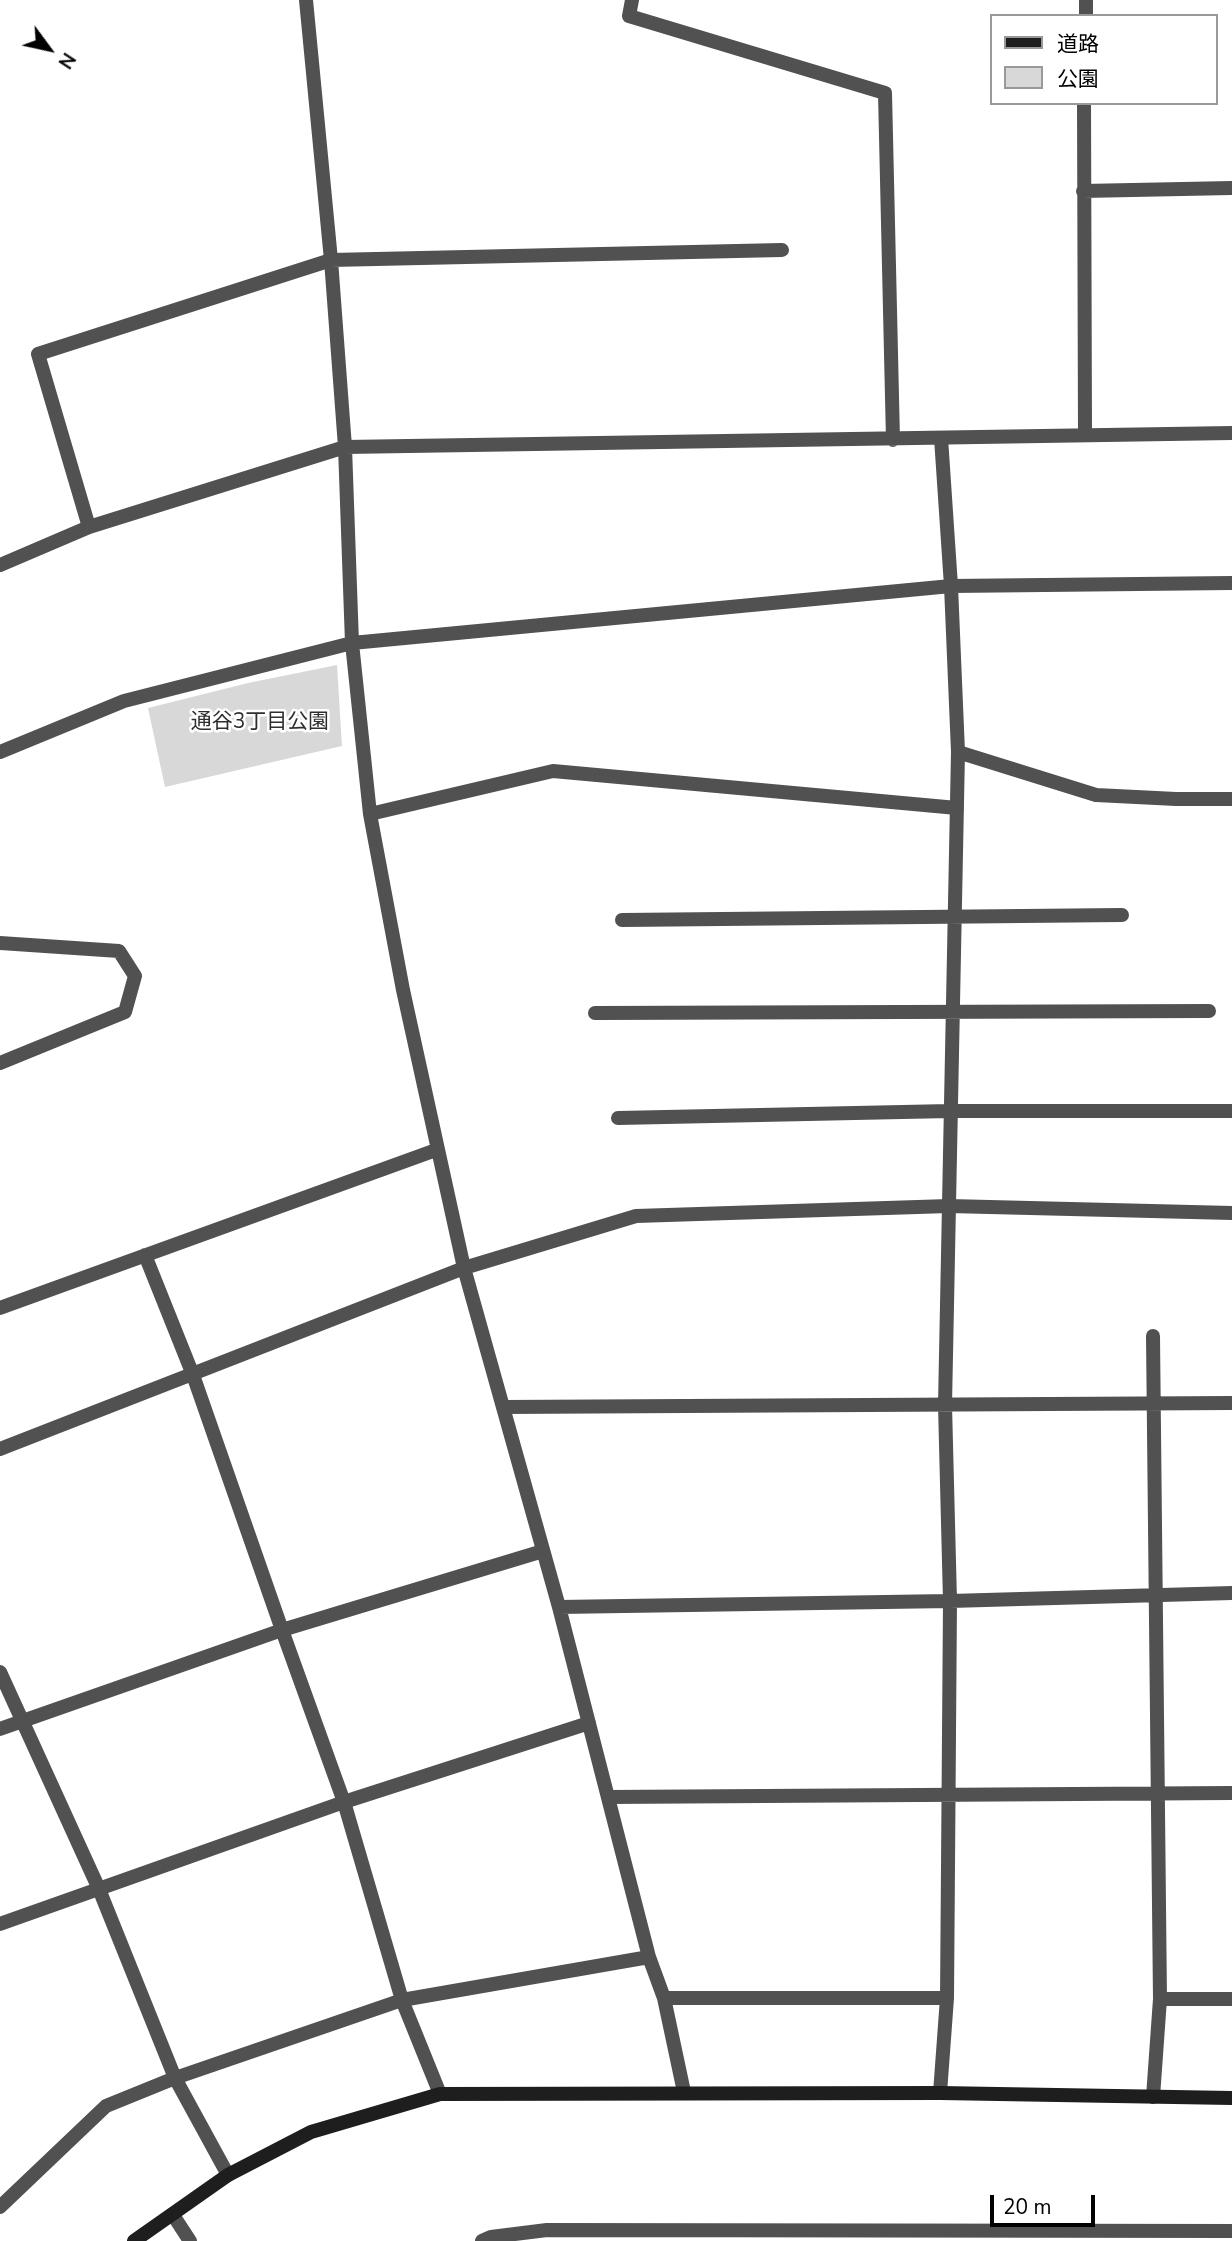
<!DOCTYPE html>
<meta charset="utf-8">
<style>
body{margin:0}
#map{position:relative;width:1232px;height:2241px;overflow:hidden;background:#fff;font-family:"Nunito Sans","Noto Sans JP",sans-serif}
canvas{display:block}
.legend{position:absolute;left:990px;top:14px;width:228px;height:91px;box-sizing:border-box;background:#fff;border:2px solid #999;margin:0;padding:9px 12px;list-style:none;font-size:21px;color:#000}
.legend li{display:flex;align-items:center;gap:14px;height:35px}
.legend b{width:35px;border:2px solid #999}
.north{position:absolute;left:14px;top:14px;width:70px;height:70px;-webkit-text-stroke:5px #fff;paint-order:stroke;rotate:123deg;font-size:19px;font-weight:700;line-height:28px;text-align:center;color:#000}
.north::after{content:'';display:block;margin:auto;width:24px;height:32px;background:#000;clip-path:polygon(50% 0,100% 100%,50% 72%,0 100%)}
.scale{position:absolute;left:990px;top:2195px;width:105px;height:32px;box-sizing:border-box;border:4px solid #000;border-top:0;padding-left:9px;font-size:21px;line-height:24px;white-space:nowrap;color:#000;-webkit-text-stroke:5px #fff;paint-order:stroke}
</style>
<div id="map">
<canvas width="1232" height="2241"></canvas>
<ul class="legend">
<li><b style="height:9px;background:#1e1e1e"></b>道路</li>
<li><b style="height:19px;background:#d8d8d8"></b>公園</li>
</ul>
<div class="north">N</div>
<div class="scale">20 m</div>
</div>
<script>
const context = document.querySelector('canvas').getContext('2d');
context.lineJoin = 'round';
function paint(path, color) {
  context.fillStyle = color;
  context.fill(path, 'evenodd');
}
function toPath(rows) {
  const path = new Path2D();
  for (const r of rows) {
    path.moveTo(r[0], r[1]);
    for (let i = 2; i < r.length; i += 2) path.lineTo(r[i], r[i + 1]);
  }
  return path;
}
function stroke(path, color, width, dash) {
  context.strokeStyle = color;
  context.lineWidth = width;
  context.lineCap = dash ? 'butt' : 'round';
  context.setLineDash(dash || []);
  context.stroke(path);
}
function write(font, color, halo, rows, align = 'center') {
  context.font = font + ' "Nunito Sans","Noto Sans JP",sans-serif';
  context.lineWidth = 5;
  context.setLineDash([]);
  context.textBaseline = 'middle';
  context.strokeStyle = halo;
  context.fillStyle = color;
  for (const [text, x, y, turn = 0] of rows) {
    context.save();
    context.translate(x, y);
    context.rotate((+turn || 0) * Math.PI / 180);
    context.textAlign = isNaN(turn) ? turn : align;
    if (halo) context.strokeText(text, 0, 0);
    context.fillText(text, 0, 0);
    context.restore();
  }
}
paint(toPath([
 [337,665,342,746,165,787,148,708,248,683]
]), '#d8d8d8');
stroke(toPath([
 [306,0,331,260,345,447,352,643,370,814,403,990,464,1268,559,1607,649,1957,664,1998,684,2092],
 [632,0,629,16,885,93,893,440],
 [1086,16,1086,0],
 [1084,103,1085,434],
 [1083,191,1232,188],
 [89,527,38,354,331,260,782,250],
 [0,565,89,527,345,447,1232,433],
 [0,752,124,701,352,643,951,586,1232,583],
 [958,752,1096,795,1176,799,1232,799],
 [370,814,553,771,957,808],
 [622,920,1122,915],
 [0,943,119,951,135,976,125,1012,0,1063],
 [595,1013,1209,1011],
 [618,1118,950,1111,1232,1111],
 [145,1255,193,1375,282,1630,344,1802,402,2000,440,2094],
 [0,1308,436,1150],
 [1153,1336,1160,1999,1153,2097],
 [503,1407,1232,1403],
 [0,1449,464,1268,636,1216,949,1206,1232,1213],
 [559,1607,950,1601,1232,1593],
 [0,1672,99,1889,175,2078,228,2175],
 [0,1729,282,1630,543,1551],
 [608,1797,1232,1793],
 [0,1924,344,1802,589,1723],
 [664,1998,947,1998],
 [1160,1999,1232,1999],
 [940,2093,947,1998,950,1601,945,1405,958,752,951,586,941,438],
 [0,2207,106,2106,175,2078,402,2000,649,1957],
 [173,2215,190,2241],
 [482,2241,491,2237,547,2230,1232,2231]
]), '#515151', 14);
stroke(toPath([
 [134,2241,228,2175,311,2132,440,2094,940,2093,1232,2098]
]), '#1e1e1e', 14);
write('21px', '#2f2f2f', '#fff', [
 ["通谷3丁目公園",260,723]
]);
</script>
